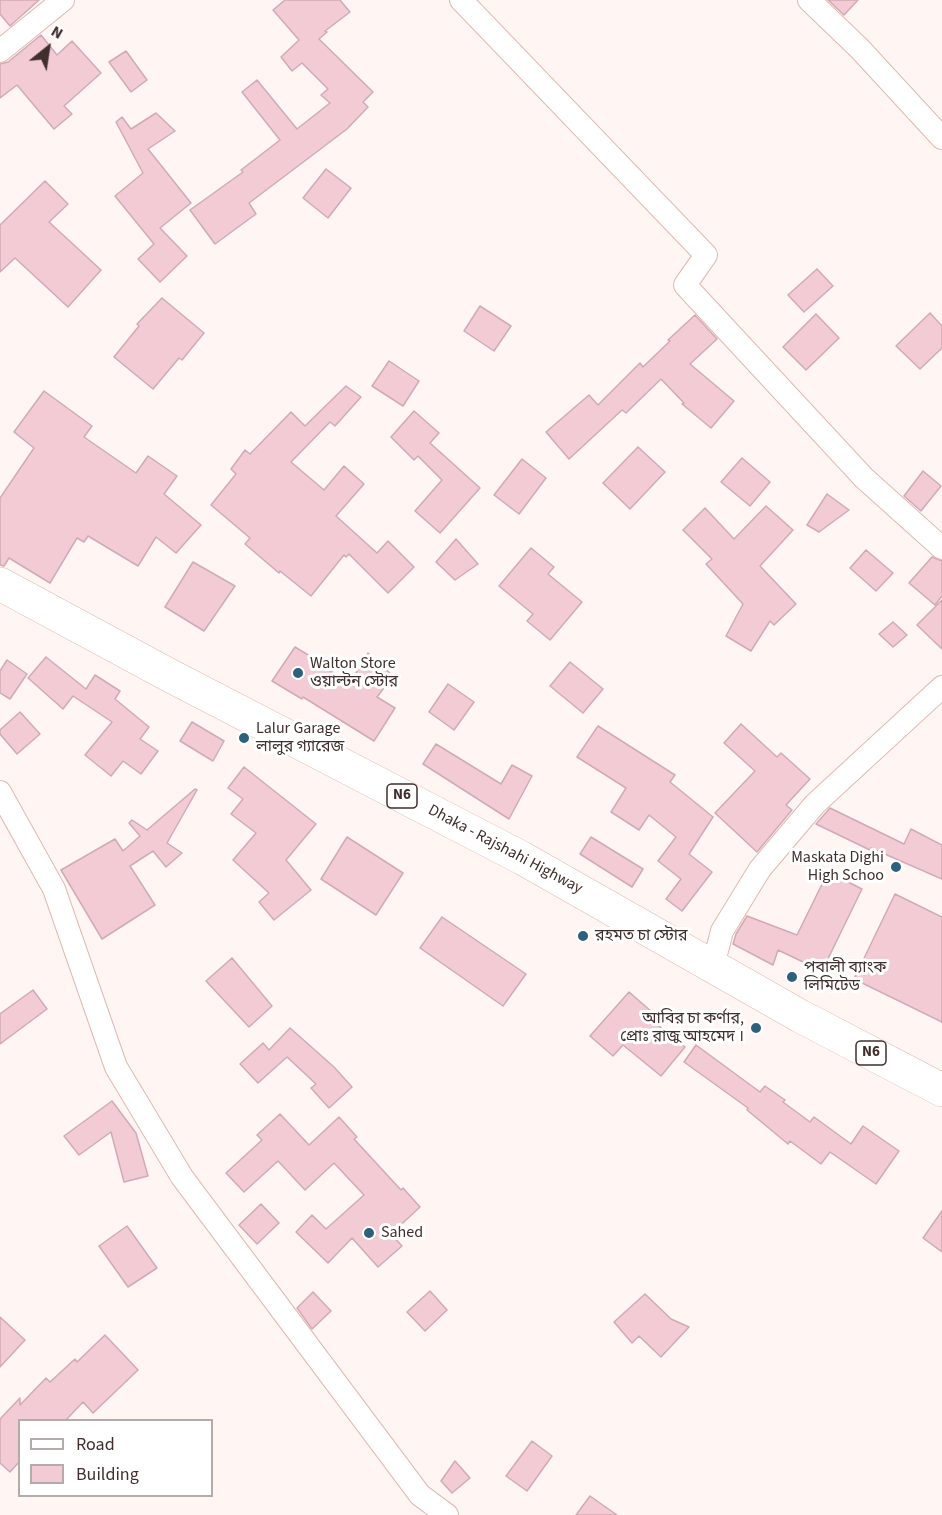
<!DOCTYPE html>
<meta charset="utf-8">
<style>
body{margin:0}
#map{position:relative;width:942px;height:1515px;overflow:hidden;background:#fff6f4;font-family:"Source Sans 3",sans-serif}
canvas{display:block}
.legend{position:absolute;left:18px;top:1419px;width:195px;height:78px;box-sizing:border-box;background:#fff;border:2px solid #b3acab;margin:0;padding:8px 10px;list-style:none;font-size:18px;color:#402f2c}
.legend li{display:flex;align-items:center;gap:12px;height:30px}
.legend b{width:30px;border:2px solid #b3acab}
.north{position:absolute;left:18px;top:18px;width:60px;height:60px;-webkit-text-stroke:4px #fff;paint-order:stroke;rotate:30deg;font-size:16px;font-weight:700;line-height:24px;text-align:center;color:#402f2c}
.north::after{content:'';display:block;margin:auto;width:21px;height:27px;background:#402f2c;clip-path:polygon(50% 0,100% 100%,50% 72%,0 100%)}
</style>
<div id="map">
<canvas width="942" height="1515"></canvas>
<ul class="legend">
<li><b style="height:8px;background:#fff"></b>Road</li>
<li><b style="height:16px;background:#f2cbd5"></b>Building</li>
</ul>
<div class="north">N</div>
</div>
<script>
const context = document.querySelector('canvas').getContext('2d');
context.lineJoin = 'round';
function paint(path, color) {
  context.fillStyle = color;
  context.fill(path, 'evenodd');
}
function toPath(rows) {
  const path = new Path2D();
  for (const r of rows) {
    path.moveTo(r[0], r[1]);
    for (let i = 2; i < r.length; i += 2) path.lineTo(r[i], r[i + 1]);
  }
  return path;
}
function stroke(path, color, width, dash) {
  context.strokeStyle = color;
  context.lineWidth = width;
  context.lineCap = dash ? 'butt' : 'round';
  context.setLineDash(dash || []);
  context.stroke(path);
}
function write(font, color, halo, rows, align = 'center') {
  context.font = font + ' "Source Sans 3","Noto Sans Bengali",sans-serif';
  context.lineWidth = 6;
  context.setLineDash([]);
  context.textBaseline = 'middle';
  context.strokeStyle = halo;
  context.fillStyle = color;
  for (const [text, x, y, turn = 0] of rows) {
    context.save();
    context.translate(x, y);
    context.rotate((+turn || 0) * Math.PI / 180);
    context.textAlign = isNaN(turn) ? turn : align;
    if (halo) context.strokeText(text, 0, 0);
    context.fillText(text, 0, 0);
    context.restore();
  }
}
const building = toPath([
 [0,0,39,0,10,26,0,14,0,0],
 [285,0,340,0,350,12,325,31,327,32,319,39,373,92,363,102,368,107,347,129,249,203,256,214,215,244,190,210,243,172,241,170,280,140,242,92,257,80,297,129,330,103,321,95,328,89,302,63,292,71,281,57,299,40,273,10,285,0],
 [828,0,858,0,844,15,828,0],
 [41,35,57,55,72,41,101,73,64,106,72,114,54,129,17,85,0,98,0,64,8,62,41,35],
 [126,51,147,80,131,92,109,62,126,51],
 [156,113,175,131,148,149,191,203,160,228,187,256,160,282,138,259,154,244,115,196,143,173,116,122,122,117,131,129,156,113],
 [326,169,351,188,328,218,303,198,326,169],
 [45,181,68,204,49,222,101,270,68,307,15,258,0,272,0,225,45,181],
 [817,269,833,286,804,312,788,295,817,269],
 [162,298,204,333,182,360,179,358,153,389,114,357,139,326,137,324,162,298],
 [480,306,511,326,494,351,464,331,480,306],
 [930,313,942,326,942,348,920,369,896,346,930,313],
 [816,314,839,338,806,370,783,347,816,314],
 [695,315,717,339,690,364,734,401,711,428,682,404,684,403,661,379,626,413,622,410,569,459,546,432,589,395,598,405,640,363,643,367,670,341,668,340,695,315],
 [389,361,419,381,403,406,372,386,389,361],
 [346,386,361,397,335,426,330,422,291,462,324,490,344,466,364,484,336,516,377,553,388,541,414,567,388,593,349,554,346,557,344,555,311,596,280,571,279,573,245,544,250,538,211,505,236,474,231,469,245,450,250,454,291,412,305,426,346,386],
 [44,391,92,426,84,437,136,473,148,456,177,476,164,494,201,525,176,553,156,537,138,566,88,536,84,542,77,538,50,583,9,558,4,566,0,565,0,498,34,448,14,432,44,391],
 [414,411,439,433,430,443,480,488,440,533,415,511,442,480,418,456,414,460,391,437,414,411],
 [638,447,665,472,630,509,603,483,638,447],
 [742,458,770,482,750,506,721,482,742,458],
 [522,459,546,478,519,514,494,495,522,459],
 [923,471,941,486,921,511,904,496,923,471],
 [827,494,849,510,819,532,807,525,827,494],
 [766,506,793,530,760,566,796,604,774,625,770,621,751,651,726,636,743,604,706,564,712,559,683,530,705,508,734,539,766,506],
 [456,539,478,564,455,580,436,562,456,539],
 [531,548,554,567,548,574,582,602,550,640,527,621,533,614,499,586,531,548],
 [866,550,893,573,876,591,850,568,866,550],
 [932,557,942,561,942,596,935,605,909,583,932,557],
 [193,562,235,586,204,631,165,607,193,562],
 [942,600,942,649,917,625,942,600],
 [893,622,907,635,893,647,879,634,893,622],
 [295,647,323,664,322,666,350,683,368,653,393,676,377,697,395,708,374,741,303,697,302,699,272,681,295,647],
 [46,657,86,689,95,675,120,691,115,699,149,727,140,739,158,751,141,774,123,761,111,776,85,755,112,722,73,696,63,709,28,678,46,657],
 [7,660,27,674,10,699,0,693,0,671,7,660],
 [570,662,603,689,583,713,550,686,570,662],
 [448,684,474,702,454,730,429,712,448,684],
 [20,712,40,734,17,754,0,734,0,730,20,712],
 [192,722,224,741,213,761,180,741,192,722],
 [741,724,777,757,781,753,810,779,786,805,792,810,757,852,715,813,755,771,724,743,741,724],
 [598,726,675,775,670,782,713,817,689,854,712,872,682,911,666,899,681,879,658,861,676,837,649,815,639,830,611,812,626,788,577,757,598,726],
 [436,744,501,784,512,765,532,776,509,819,423,764,436,744],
 [244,767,316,824,286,860,311,890,274,920,259,902,269,893,233,860,256,833,231,814,243,799,228,788,244,767],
 [195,789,197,790,167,843,182,853,166,867,153,851,130,866,155,905,102,939,61,870,115,839,123,851,140,836,129,823,132,820,147,830,195,789],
 [830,808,904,844,911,829,942,845,942,879,871,848,870,850,816,824,830,808],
 [347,837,403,873,376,915,321,879,347,837],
 [591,837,643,869,632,887,580,854,591,837],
 [828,872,862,889,822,971,778,950,773,965,733,944,736,934,747,916,797,935,828,872],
 [895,894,942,917,942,1022,854,979,895,894],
 [442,917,526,974,503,1006,420,948,442,917],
 [232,958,272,1006,249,1027,206,981,232,958],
 [33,990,47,1009,0,1044,0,1014,33,990],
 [629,992,652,1012,648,1017,685,1047,661,1076,623,1045,613,1056,590,1036,629,992],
 [290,1028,334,1067,352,1087,329,1108,311,1088,316,1084,287,1057,258,1083,240,1064,263,1043,269,1050,290,1028],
 [696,1045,760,1092,765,1086,785,1100,783,1102,810,1122,814,1117,851,1144,863,1126,899,1151,876,1184,830,1152,821,1164,790,1141,788,1144,747,1110,748,1108,684,1062,696,1045],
 [112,1101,136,1133,148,1176,124,1182,111,1132,79,1155,64,1136,112,1101],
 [280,1114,309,1145,339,1117,357,1137,354,1139,401,1190,403,1188,420,1207,391,1234,402,1246,378,1267,352,1238,328,1263,296,1232,312,1215,326,1229,364,1195,334,1163,305,1190,278,1161,244,1192,226,1173,262,1140,257,1135,280,1114],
 [261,1204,279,1223,257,1244,239,1225,261,1204],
 [942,1211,942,1252,923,1238,942,1211],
 [127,1226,157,1268,128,1287,99,1246,127,1226],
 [430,1291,447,1310,425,1331,407,1312,430,1291],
 [313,1292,331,1311,312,1329,297,1308,313,1292],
 [645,1294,671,1319,689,1327,661,1357,639,1336,632,1343,614,1322,645,1294],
 [0,1317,25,1340,0,1367,0,1317],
 [105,1335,138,1370,93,1413,83,1402,66,1420,20,1420,20,1461,10,1472,0,1463,0,1419,20,1398,20,1405,46,1378,50,1382,75,1359,77,1362,105,1335],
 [532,1441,552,1456,527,1491,506,1476,532,1441],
 [455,1461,470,1478,452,1493,441,1481,455,1461],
 [590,1496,617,1515,576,1515,590,1496]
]);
paint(building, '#f2cbd5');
stroke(building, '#d2aab4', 1.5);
const minor = toPath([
 [461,0,706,255,685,285,864,478,942,548],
 [809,0,860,49,942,138],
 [0,51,63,0],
 [0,792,54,889,116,1067,182,1177,420,1495,447,1515],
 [713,966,722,931,760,869,815,804,942,687]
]);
const highway = toPath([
 [0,584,167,674,522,858,800,1016,942,1090]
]);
stroke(minor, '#e1b8af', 24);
stroke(highway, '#e1b8af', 34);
stroke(minor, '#fff', 22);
stroke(highway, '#fff', 33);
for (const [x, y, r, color] of [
 [298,673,6,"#2d607d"],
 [244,738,6,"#2d607d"],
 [896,867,6,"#2d607d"],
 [583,936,6,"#2d607d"],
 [792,977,6,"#2d607d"],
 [756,1028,6,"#2d607d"],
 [369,1233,6,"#2d607d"]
]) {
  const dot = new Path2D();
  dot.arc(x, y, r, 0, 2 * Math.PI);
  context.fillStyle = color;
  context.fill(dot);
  stroke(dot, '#fff', 2);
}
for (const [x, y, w] of [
 [402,796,30],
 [871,1053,30]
]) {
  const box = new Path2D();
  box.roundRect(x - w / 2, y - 12, w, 24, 4.5);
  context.fillStyle = '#fff';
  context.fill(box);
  stroke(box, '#402f2c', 1.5);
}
write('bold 15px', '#402f2c', null, [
 ["N6",402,796],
 ["N6",871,1053]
]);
write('16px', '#402f2c', '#fff', [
 ["Walton Store",310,664],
 ["ওয়াল্টন স্টোর",310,682],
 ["Lalur Garage",256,729],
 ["লালুর গ্যারেজ",256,747],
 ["Maskata Dighi",884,858,"right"],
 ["High Schoo",884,876,"right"],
 ["রহমত চা স্টোর",595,936],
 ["পূবালী ব্যাংক",804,968],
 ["লিমিটেড",804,986],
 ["আবির চা কর্ণার,",744,1019,"right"],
 ["প্রোঃ রাজু আহমেদ ।",744,1037,"right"],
 ["Sahed",381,1233]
], 'left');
write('16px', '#402f2c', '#fff', [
 ["Dhaka - Rajshahi Highway",505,850,28]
]);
</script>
